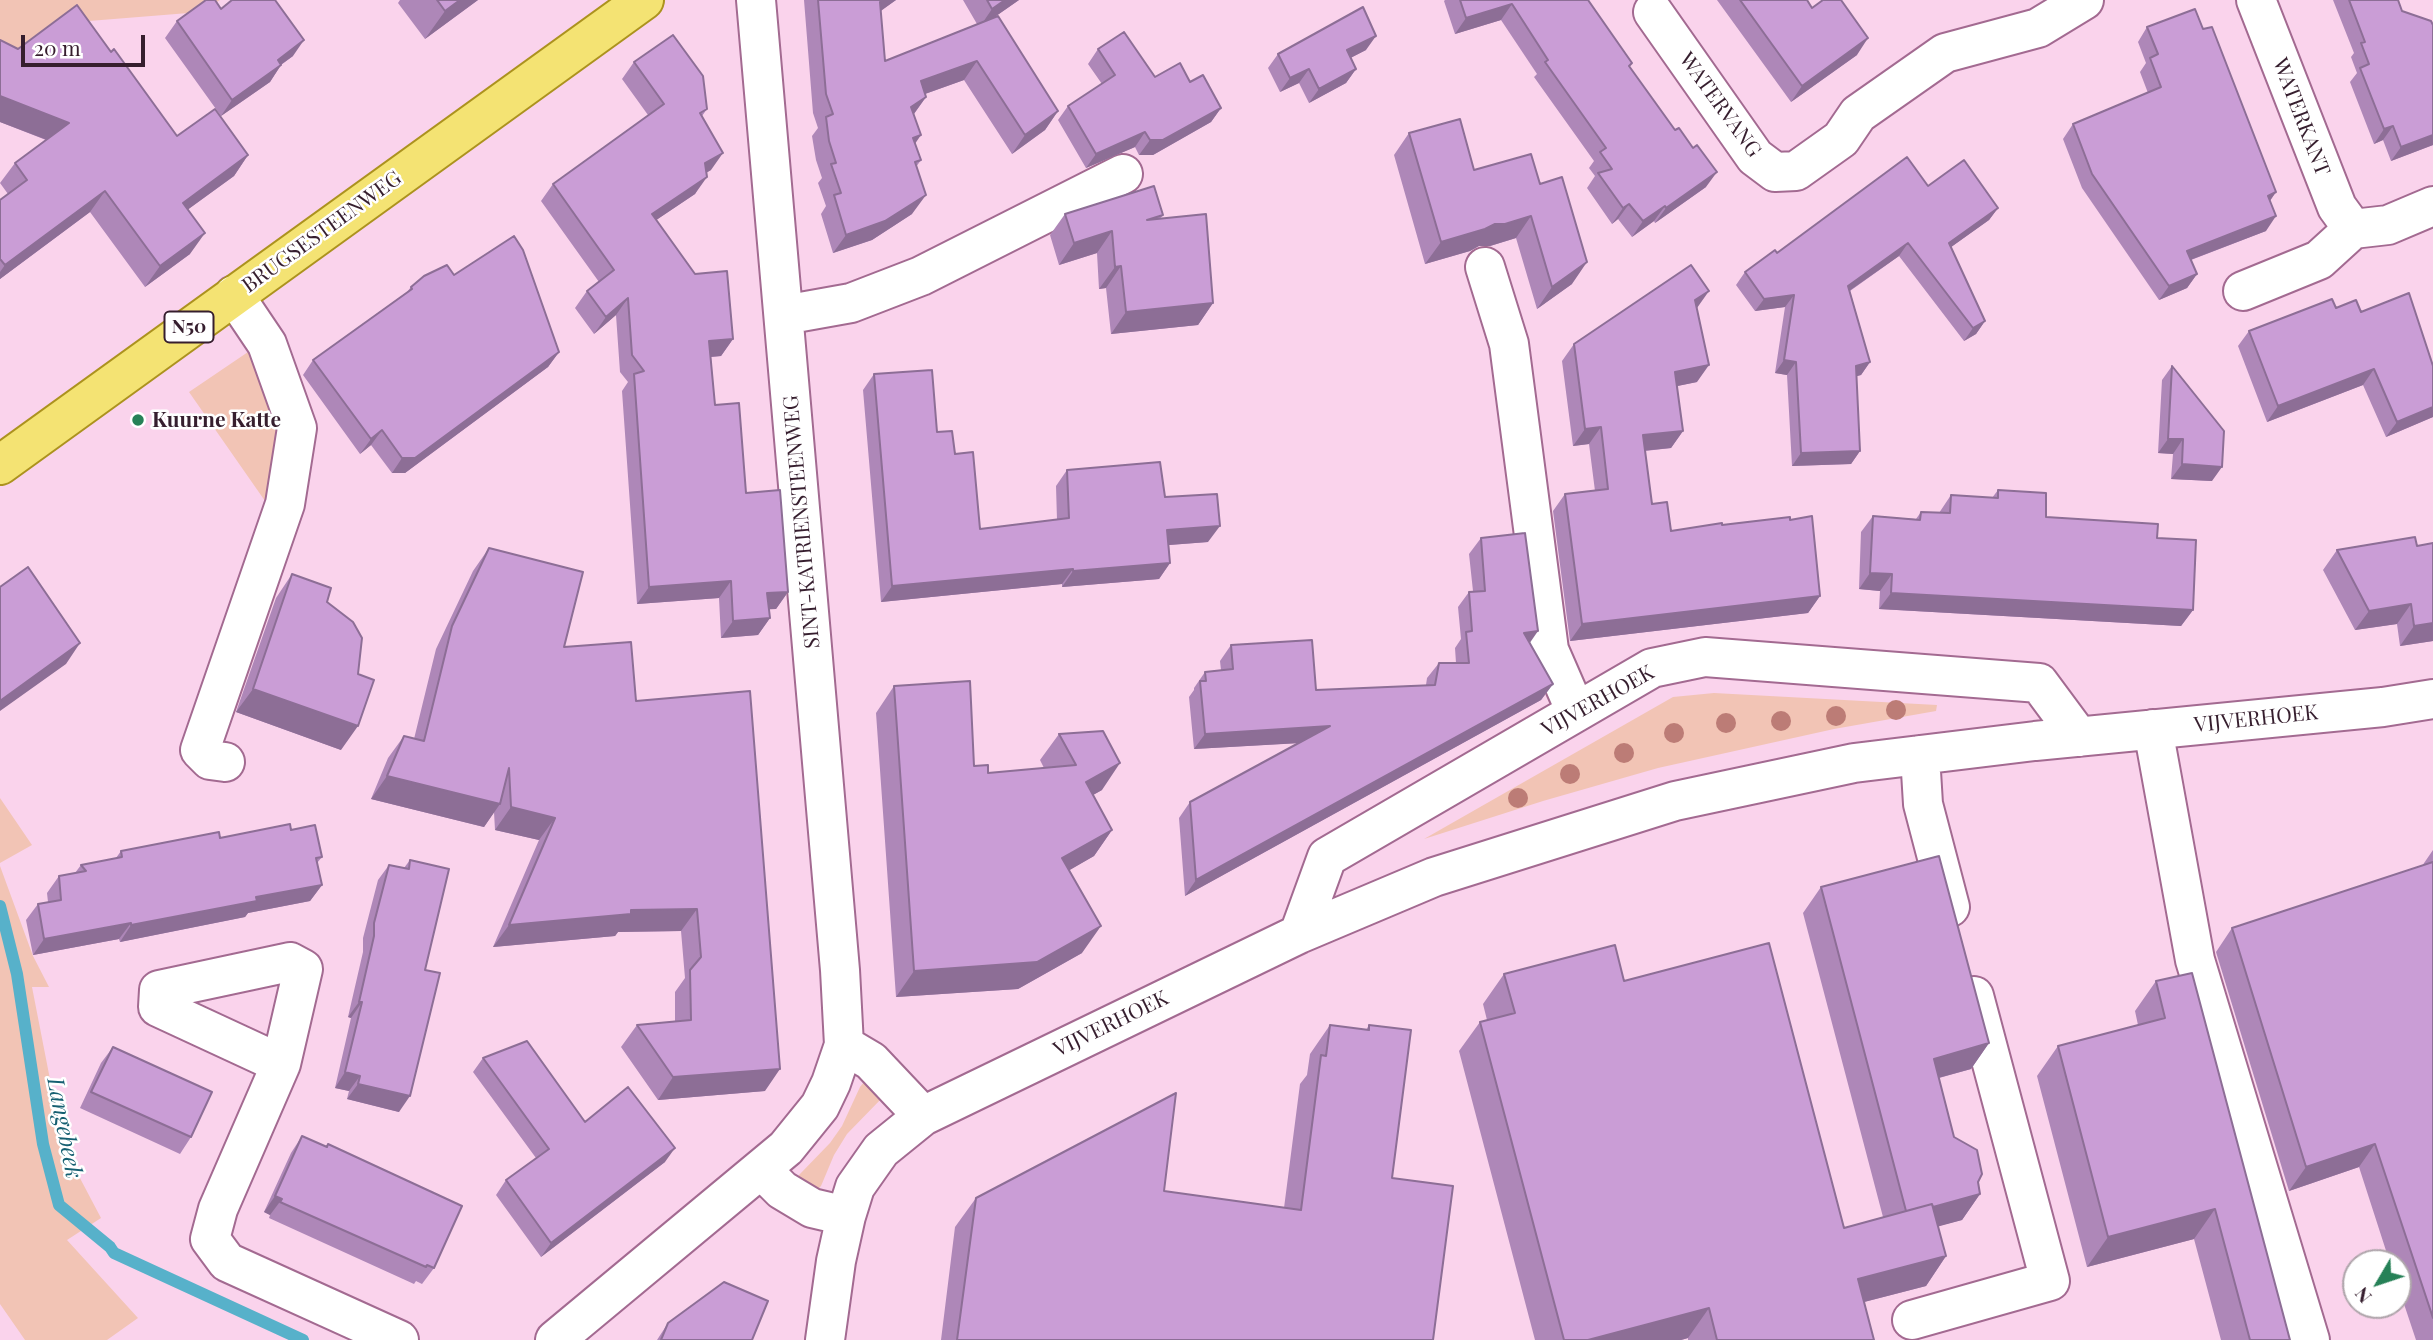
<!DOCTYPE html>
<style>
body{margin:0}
#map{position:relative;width:2433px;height:1340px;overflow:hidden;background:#fad3ec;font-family:"Playfair Display",serif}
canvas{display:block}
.north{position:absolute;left:2342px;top:1249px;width:70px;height:70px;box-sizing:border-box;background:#fff;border:2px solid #afa5ab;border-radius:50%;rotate:231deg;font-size:19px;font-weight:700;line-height:28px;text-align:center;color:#361e2e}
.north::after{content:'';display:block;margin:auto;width:24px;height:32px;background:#268157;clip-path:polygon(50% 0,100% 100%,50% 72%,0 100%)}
.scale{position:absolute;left:21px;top:35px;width:124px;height:32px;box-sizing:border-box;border:4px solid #361e2e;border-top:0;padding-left:9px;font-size:21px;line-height:24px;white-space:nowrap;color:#361e2e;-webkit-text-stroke:5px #fff;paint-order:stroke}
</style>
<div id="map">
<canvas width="2433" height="1340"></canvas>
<div class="north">N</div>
<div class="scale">20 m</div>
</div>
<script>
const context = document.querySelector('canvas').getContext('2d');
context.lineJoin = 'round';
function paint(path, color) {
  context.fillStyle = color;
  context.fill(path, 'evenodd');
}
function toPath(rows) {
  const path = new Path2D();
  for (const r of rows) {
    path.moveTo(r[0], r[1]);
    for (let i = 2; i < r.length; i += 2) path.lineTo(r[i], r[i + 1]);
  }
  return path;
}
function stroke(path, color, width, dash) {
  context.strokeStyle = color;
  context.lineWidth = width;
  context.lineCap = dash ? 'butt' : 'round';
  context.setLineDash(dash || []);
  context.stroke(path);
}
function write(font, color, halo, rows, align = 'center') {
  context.font = font + ' "Playfair Display",serif';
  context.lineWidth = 5;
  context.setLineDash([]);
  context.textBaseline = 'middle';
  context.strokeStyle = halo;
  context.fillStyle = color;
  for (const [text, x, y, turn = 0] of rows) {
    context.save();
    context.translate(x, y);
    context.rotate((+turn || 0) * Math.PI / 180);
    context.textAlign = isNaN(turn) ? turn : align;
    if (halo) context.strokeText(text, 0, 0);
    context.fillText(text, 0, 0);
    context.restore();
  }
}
paint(toPath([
 [0,0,220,0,201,12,64,23,0,67],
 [248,352,276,394,285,421,272,511,189,392],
 [1714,693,1937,705,1936,711,1834,729,1658,768,1543,801,1424,839,1673,697],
 [0,798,32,845,0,863],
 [0,866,33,956,49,987,32,987,63,1146,101,1218,67,1240,138,1318,107,1340,25,1340,0,1304],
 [864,1082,882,1098,847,1134,834,1155,821,1186,815,1192,798,1178,799,1175,830,1143,842,1126,860,1087]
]), '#f2c4b5');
stroke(toPath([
 [0,906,17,974,43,1144,59,1205,110,1247,114,1253,303,1340]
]), '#57b1ca', 12);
const minor = toPath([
 [2256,0,2337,207,2353,229],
 [1653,12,1755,157,1775,172,1796,171,1841,139,1858,114,1945,53,2038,28,2084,0],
 [1485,267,1509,344,1549,650,1576,712],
 [2243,291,2319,260,2353,229,2388,225,2433,206],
 [784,315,851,303,921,276,1123,174],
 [2153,729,2195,960,2310,1340],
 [1920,755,1923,804,1950,907],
 [225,762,210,760,200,750,285,504,297,428,267,344,234,295],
 [1299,934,1327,857,1652,668,1705,657,2039,683,2079,737],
 [290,962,303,969,281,1064,158,1007,159,990,290,962],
 [844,1045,871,1061,923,1116],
 [281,1064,218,1209,210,1239,227,1262,399,1340],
 [762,1170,782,1190,812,1208,846,1216],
 [1912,1320,2050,1281,1974,996],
 [555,1340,786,1148,820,1106,831,1083,844,1045,840,970,756,0],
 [825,1340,836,1261,846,1216,855,1187,881,1150,923,1116,1299,934,1434,877,1675,801,1854,763,2035,741,2383,707,2433,699]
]);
const major = toPath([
 [0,465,644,0]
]);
stroke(minor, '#a36a91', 42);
stroke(major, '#ac921e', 42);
stroke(minor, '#fff', 38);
stroke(major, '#f4e373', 38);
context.fillStyle = '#bc7c76';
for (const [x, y] of [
 [1896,710],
 [1836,716],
 [1781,721],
 [1726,723],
 [1674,733],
 [1624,753],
 [1570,774],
 [1518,798]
]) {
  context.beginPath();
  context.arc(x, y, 10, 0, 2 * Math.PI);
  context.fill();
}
paint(toPath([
 [400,0,478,0,425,39,398,3],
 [804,0,896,0,880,11,885,61,977,24,963,0,1019,0,993,18,1058,111,1045,130,1012,154,964,80,925,94,926,97,914,114,915,143,921,160,916,167,912,214,872,240,833,253,821,214,826,206,818,183,822,178,816,160,812,136,818,128,813,113],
 [1445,0,1588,0,1706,187,1655,223,1654,221,1632,237,1618,219,1612,224,1587,188,1595,176,1589,168,1594,161,1534,77,1537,74,1501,20,1455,34,1444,1],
 [1717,0,1807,0,1812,8,1857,55,1791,102],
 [2333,0,2398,0,2402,11,2433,25,2433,145,2391,161,2383,140,2374,144,2350,82,2357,73,2351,57,2354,53],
 [221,9,293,56,281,65,270,82,221,116,165,38,177,21],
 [2147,27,2276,192,2270,201,2266,231,2191,260,2197,274,2187,288,2159,300,2082,188,2063,139,2073,124,2148,93,2140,72,2146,63,2138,42],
 [0,40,18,49,111,52,177,136,248,155,234,176,187,210,190,254,145,287,90,212,0,279,0,200,8,194,0,183,15,163,46,140,0,122],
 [1098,49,1155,77,1190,82,1221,108,1211,122,1153,155,1139,155,1135,147,1086,168,1058,120,1068,106,1102,84,1088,64],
 [1366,50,1350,58,1356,69,1346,83,1309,103,1299,83,1280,92,1268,68,1278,54],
 [634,62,707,109,702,116,711,170,706,173,695,194,656,220,733,339,721,356,711,357,715,405,746,493,788,592,776,609,769,609,770,618,758,635,721,638,719,598,637,604,622,391,628,382,620,372,616,315,594,334,575,308,587,291,599,282,541,201,553,184,648,115,622,79],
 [1409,133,1474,170,1540,184,1572,284,1537,309,1516,238,1490,246,1479,246,1470,251,1425,264,1394,155],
 [1928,186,1998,208,1989,220,1951,247,1985,321,1976,334,1964,341,1899,256,1850,291,1870,362,1861,375,1856,376,1860,451,1851,464,1792,466,1787,375,1775,373,1785,307,1755,311,1736,285,1745,272,1777,253],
 [1065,214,1163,215,1160,219,1213,303,1198,325,1111,334,1106,288,1099,289,1097,253,1059,265,1050,235],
 [454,275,559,352,548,367,405,473,392,473,371,445,360,454,303,375,313,360,407,292,411,287],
 [1697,308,1697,382,1677,386,1683,431,1671,448,1645,451,1652,504,1671,531,1722,525,1820,596,1808,613,1570,641,1553,511,1565,494,1595,491,1589,444,1573,446,1562,361,1574,344],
 [2361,312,2433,417,2386,437,2363,385,2267,422,2238,346,2249,331],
 [2172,366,2212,481,2171,479,2173,454,2158,453,2162,380],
 [874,374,937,432,955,454,980,529,1057,520,1056,486,1067,470,1165,497,1208,542,1169,545,1170,563,1159,579,1062,587,1062,584,881,602,863,390],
 [1998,490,2046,517,2157,538,2193,610,2181,626,1879,609,1880,591,1859,589,1861,532,1873,516,1916,519,1921,512,1939,513,1951,495,1992,498],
 [1481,538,1529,643,1553,684,1541,700,1185,896,1179,818,1190,802,1298,743,1194,749,1189,697,1194,690,1194,688,1205,672,1221,670,1220,661,1231,645,1316,690,1426,685,1427,678,1439,663,1456,663,1455,648,1461,639,1458,607,1469,592,1473,591,1469,554],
 [2433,543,2433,641,2400,646,2397,624,2355,630,2323,570,2337,550,2417,546],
 [489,548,564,647,636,701,765,1091,658,1100,621,1047,637,1025,675,1022,675,992,685,978,681,931,618,932,615,936,493,947,539,840,495,830,494,812,484,827,371,799,388,758,404,736,414,739,436,649,473,571],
 [292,574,327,602,341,750,236,712,276,598],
 [894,686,974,766,988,773,1044,768,1040,760,1059,734,1102,790,1093,795,1112,830,1094,856,1069,870,1082,953,1018,989,896,997,876,713],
 [291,830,322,857,317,863,322,885,310,901,248,913,245,917,120,942,119,939,33,955,26,920,38,904,48,902,47,893,59,876,75,873,81,865,116,858,121,851,220,838],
 [2433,850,2433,1340,2416,1340,2398,1286,2398,1263,2390,1263,2359,1167,2289,1191,2216,952,2232,928,2422,866],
 [410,860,425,970,399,1112,347,1099,349,1091,335,1088,351,1018,348,1017,363,952,363,938,378,880,389,865,404,868],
 [1821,887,1989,1043,1971,1069,1939,1078,1954,1137,1978,1182,1980,1194,1962,1220,1938,1226,1946,1256,1926,1286,1864,1302,1874,1340,1688,1340,1688,1338,1681,1340,1535,1340,1459,1051,1480,1022,1487,1020,1483,1004,1504,974,1624,981,1844,1228,1883,1217,1803,913],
 [2156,981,2290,1340,2221,1340,2194,1239,2087,1267,2037,1076,2058,1046,2138,1025,2135,1011],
 [1330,1025,1366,1030,1369,1025,1392,1178,1433,1340,941,1340,955,1227,976,1198,1164,1191,1284,1208,1300,1084,1307,1075,1310,1054],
 [113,1047,191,1137,180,1154,80,1108,101,1063],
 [483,1058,585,1122,665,1162,541,1257,496,1195,506,1180,536,1158,473,1072],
 [302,1136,434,1268,422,1284,416,1281,414,1284,269,1218,270,1215,264,1212,291,1153],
 [668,1323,752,1340,657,1340]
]), '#ae87b8');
paint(toPath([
 [460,0,478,0,425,39,445,11],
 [883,0,896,0,867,21,880,2],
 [1005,0,1019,0,979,28,992,9],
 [1512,4,1501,20,1455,34,1466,18],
 [1376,36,1366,50,1337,65,1347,50],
 [1868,38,1857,55,1791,102,1802,86],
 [304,40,293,56,272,71,281,65,270,82,221,116,232,100,278,60],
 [977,61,964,80,908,100,921,81],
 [1309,69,1299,83,1280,92,1290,78],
 [1356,69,1346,83,1309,103,1319,89],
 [0,96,69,123,55,143,0,122],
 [926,97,913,115,911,107],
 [1221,108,1211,122,1153,155,1139,155,1150,140],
 [1058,111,1045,130,1012,154,1025,135],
 [2393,126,2383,140,2374,144,2384,129],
 [1145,132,1135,147,1086,168,1096,154],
 [921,135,908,154,913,138],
 [2433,135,2433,145,2391,161,2401,147],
 [723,153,711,170,693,180,705,163],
 [248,155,234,176,168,224,183,203],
 [1717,172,1706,187,1655,223,1666,208],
 [707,177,695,194,640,231,652,214],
 [105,191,90,212,0,279,0,272,5,265],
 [2276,192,2266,206,2268,196],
 [926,195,912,214,872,240,833,253,846,235],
 [1629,204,1618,219,1612,224,1623,208],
 [1665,206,1654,221,1632,237,1643,221],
 [1998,208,1989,220,1940,255,1949,243],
 [1531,216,1516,238,1490,246,1479,246,1470,251,1425,264,1441,242,1495,224],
 [2276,216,2266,231,2177,265,2187,251],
 [1112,231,1097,253,1059,265,1074,243],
 [205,233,190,254,145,287,160,266],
 [1908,243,1899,256,1839,298,1848,286],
 [1587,262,1572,284,1537,309,1552,287],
 [1121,266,1106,288,1099,289,1115,267],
 [2197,274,2187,288,2159,300,2169,286],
 [1709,291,1697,308,1695,300],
 [1794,295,1785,307,1755,311,1764,299],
 [628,298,616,315,594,334,606,317],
 [1213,303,1198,325,1111,334,1126,312],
 [1985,321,1976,334,1964,341,1973,328],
 [733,339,721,356,697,358,709,341],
 [559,352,548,367,405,473,392,473,402,458],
 [1784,360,1796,362,1787,375,1775,373],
 [1870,362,1861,375,1847,379,1856,366],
 [1709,365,1697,382,1663,389,1675,372],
 [2374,369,2363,385,2267,422,2278,406],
 [2433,407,2433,417,2386,437,2397,422],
 [1601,427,1589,444,1573,446,1585,429],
 [382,430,371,445,360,454,371,439],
 [1683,431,1671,448,1631,452,1643,435],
 [2168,439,2183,439,2173,454,2158,453],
 [1860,451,1851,464,1792,466,1801,453],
 [2182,464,2222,467,2212,481,2171,479],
 [1220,526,1208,542,1156,546,1167,530],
 [1170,563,1159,579,1062,587,1073,571],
 [1073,569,1062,584,881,602,892,586],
 [1870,573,1892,574,1880,591,1859,589],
 [731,581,719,598,637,604,649,587],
 [788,592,776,609,755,610,767,593],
 [1891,593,2193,610,2181,626,1879,609],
 [1820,596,1808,613,1570,641,1582,624],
 [2411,604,2397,624,2355,630,2369,611],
 [770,618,758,635,721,638,733,621],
 [2433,623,2433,641,2400,646,2414,626],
 [1538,631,1527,647,1524,633],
 [80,643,66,664,0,711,0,701],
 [1553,684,1541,700,1185,896,1196,880],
 [253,689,358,726,341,750,236,712],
 [1330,726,1319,742,1194,749,1205,734],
 [1120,763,1102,790,1068,809,1086,782],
 [387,776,500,804,484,827,371,799],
 [511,807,555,818,539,840,495,830],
 [1112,830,1094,856,1044,885,1062,858],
 [322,885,310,901,248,913,245,917,120,942,131,925,256,897],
 [697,909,681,931,618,932,615,936,493,947,509,925,631,910],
 [131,923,119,939,33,955,44,939],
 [1101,926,1082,953,1018,989,896,997,914,971],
 [359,1002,362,1002,351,1018,348,1017],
 [1989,1043,1971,1069,1916,1084,1934,1059],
 [780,1069,765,1091,658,1100,673,1077],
 [345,1072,360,1076,349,1091,335,1088],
 [358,1084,410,1096,399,1112,347,1099],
 [2375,1144,2359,1167,2289,1191,2306,1167],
 [675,1148,665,1162,541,1257,551,1243],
 [1980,1194,1962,1220,1889,1240,1906,1214],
 [275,1196,282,1199,270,1215,264,1212],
 [2215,1209,2194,1239,2087,1267,2108,1237],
 [1946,1256,1926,1286,1837,1309,1858,1279],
 [1709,1308,1688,1338,1681,1340,1588,1340]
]), '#8d6e96');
const building = toPath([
 [206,0,215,0,221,9,232,0,275,0,304,40,278,60,281,65,232,100,177,21,206,0],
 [437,0,460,0,445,11,437,0],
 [818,0,883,0,880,2,885,61,998,16,1058,111,1025,135,977,61,921,81,926,97,911,107,921,135,913,138,921,160,915,162,926,195,885,221,846,235,834,195,841,193,831,164,836,163,829,141,826,117,833,114,826,94,818,0],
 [987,0,1005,0,992,9,987,0],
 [1460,0,1588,0,1632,63,1629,66,1675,130,1679,128,1693,148,1697,145,1717,172,1666,208,1665,206,1643,221,1629,204,1623,208,1598,173,1612,169,1600,152,1606,148,1545,62,1548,60,1512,4,1466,18,1460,0],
 [1740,0,1807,0,1812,8,1823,0,1841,0,1868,38,1802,86,1740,0],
 [2349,0,2398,0,2402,11,2431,21,2433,25,2433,135,2401,147,2393,126,2384,129,2360,68,2369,64,2361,43,2365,42,2349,0],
 [77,5,111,52,114,49,177,136,215,109,248,155,183,203,205,233,160,266,105,191,5,265,0,259,0,200,27,180,15,163,69,123,0,96,0,40,18,49,77,5],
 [1363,7,1376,36,1347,50,1356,69,1319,89,1309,69,1290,78,1278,54,1363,7],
 [2195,9,2203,29,2212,27,2276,192,2268,196,2276,216,2187,251,2197,274,2169,286,2092,174,2073,124,2161,87,2150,58,2158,54,2147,27,2195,9],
 [1124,32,1155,77,1180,63,1190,82,1203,75,1221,108,1163,140,1150,140,1145,132,1096,154,1068,106,1115,75,1098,49,1124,32],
 [673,35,703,76,707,109,700,113,723,153,705,163,707,177,652,214,695,274,727,271,733,339,709,341,715,405,739,403,746,493,780,490,788,592,767,593,770,618,733,621,731,581,649,587,634,374,644,371,632,355,628,298,606,317,587,291,614,270,553,184,664,104,634,62,673,35],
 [1460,119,1474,170,1531,154,1540,184,1562,177,1587,262,1552,287,1531,216,1505,224,1495,224,1485,229,1441,242,1409,133,1460,119],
 [1907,157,1928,186,1964,160,1998,208,1949,243,1985,321,1973,328,1908,243,1848,286,1870,362,1856,366,1860,451,1801,453,1796,362,1784,360,1794,295,1764,299,1745,272,1775,250,1777,253,1907,157],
 [1154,186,1163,215,1147,220,1206,214,1213,303,1126,312,1121,266,1115,267,1112,231,1074,243,1065,214,1154,186],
 [514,236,523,250,559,352,415,458,402,458,382,430,371,439,313,360,412,289,411,287,424,276,447,265,454,275,514,236],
 [1691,265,1709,291,1695,300,1709,365,1675,372,1683,431,1643,435,1652,504,1667,502,1671,531,1722,523,1722,525,1790,517,1790,520,1812,516,1820,596,1582,624,1565,494,1608,489,1601,427,1585,429,1574,344,1691,265],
 [2409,293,2433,366,2433,407,2397,422,2374,369,2278,406,2249,331,2332,299,2336,308,2356,300,2361,312,2409,293],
 [2172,366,2224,431,2222,467,2182,464,2183,439,2168,439,2172,366],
 [932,370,937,432,952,431,955,454,973,452,980,529,1069,518,1067,470,1160,462,1165,497,1217,494,1220,526,1167,530,1170,563,1073,571,1073,569,892,586,874,374,932,370],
 [1998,490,2046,493,2046,517,2158,524,2157,538,2196,540,2193,610,1891,593,1892,574,1870,573,1873,516,1920,520,1921,512,1950,513,1951,495,1998,498,1998,490],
 [1525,533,1538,631,1524,633,1553,684,1196,880,1190,802,1330,726,1205,734,1200,681,1206,681,1205,672,1233,669,1231,645,1312,640,1316,690,1435,685,1439,663,1469,663,1466,632,1472,631,1469,592,1485,591,1481,538,1525,533],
 [2415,537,2417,546,2433,543,2433,623,2414,626,2411,604,2369,611,2337,550,2415,537],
 [489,548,583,572,564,647,631,642,636,701,750,691,780,1069,673,1077,637,1025,691,1020,690,970,701,957,697,909,631,910,631,914,509,925,555,818,511,807,509,768,500,804,387,776,404,736,424,741,452,626,489,548],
 [28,567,80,643,0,701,0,587,28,567],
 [292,574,331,588,327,602,353,622,362,638,358,674,374,680,358,726,253,689,292,574],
 [970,681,974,766,988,765,988,773,1076,765,1059,734,1103,731,1120,763,1086,782,1112,830,1062,858,1101,926,1037,962,914,971,894,686,970,681],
 [290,824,291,830,315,825,322,857,316,858,322,885,256,897,257,901,131,925,131,923,44,939,38,904,61,900,59,876,86,871,81,865,122,857,121,851,219,832,220,838,290,824],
 [1939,856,1989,1043,1934,1059,1954,1137,1977,1150,1982,1174,1978,1182,1980,1194,1933,1207,1932,1204,1906,1211,1821,887,1939,856],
 [410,860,449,869,425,970,440,973,410,1096,358,1084,360,1076,345,1072,362,1002,359,1002,374,936,374,923,389,865,409,869,410,860],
 [2433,862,2433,1318,2375,1144,2306,1167,2232,928,2433,862],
 [1769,943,1844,1228,1932,1204,1946,1256,1858,1279,1874,1340,1717,1340,1709,1308,1588,1340,1564,1340,1480,1022,1515,1013,1504,974,1615,945,1624,981,1769,943],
 [2192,973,2290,1340,2250,1340,2215,1209,2108,1237,2058,1046,2165,1018,2156,981,2192,973],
 [1330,1025,1369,1030,1369,1025,1411,1030,1392,1178,1453,1186,1433,1340,957,1340,976,1198,1176,1093,1164,1191,1301,1210,1321,1055,1326,1056,1330,1025],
 [527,1041,585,1122,628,1087,675,1148,551,1243,506,1180,549,1149,483,1058,527,1041],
 [113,1047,212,1092,191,1137,91,1092,113,1047],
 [302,1136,327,1147,328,1144,462,1206,434,1268,427,1265,426,1267,280,1202,282,1199,275,1196,302,1136],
 [724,1282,768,1301,752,1340,661,1340,668,1323,724,1282]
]);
paint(building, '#ca9dd6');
stroke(building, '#8d6e96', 2);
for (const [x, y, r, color] of [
 [138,420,7,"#268157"]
]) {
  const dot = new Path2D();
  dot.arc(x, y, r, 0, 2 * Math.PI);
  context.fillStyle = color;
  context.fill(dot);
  stroke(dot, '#fff', 2.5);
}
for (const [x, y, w] of [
 [189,327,49]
]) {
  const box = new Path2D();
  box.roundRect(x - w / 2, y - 15.5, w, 31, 5);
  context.fillStyle = '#fff';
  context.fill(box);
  stroke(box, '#361e2e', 2);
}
write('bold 19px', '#361e2e', null, [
 ["N50",189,327]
]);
write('21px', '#361e2e', '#fff', [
 ["WATERVANG",1720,105,54],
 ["WATERKANT",2301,117,69],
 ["BRUGSESTEENWEG",322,232,-36],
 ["SINT-KATRIENSTEENWEG",802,522,-95],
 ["VIJVERHOEK",1598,701,-29],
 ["VIJVERHOEK",2256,719,-6],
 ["VIJVERHOEK",1111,1024,-26]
]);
write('bold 21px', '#361e2e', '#fff', [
 ["Kuurne Katte",152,420]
], 'left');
write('italic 23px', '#155f71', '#fff', [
 ["Langebeek",64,1128,79]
]);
</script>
